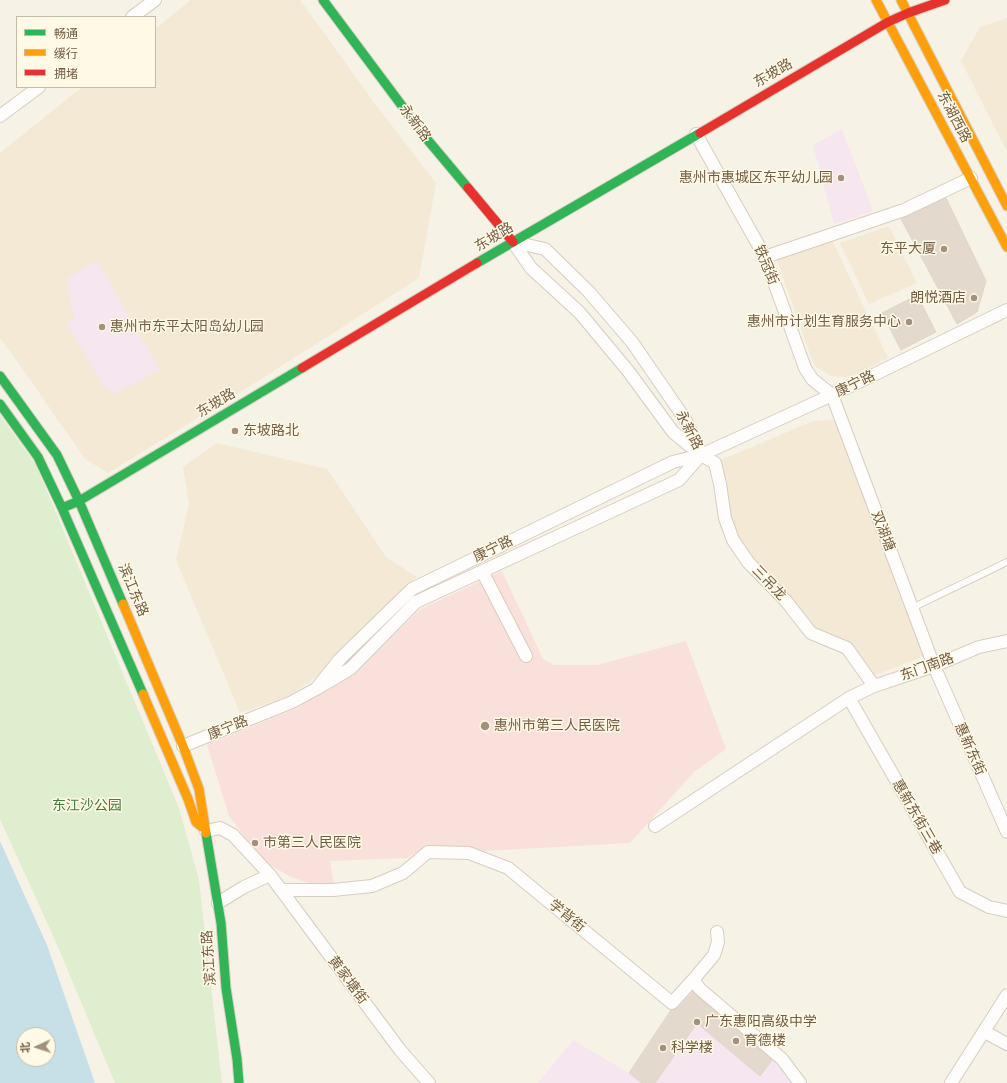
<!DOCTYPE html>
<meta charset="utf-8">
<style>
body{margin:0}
#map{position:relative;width:1007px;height:1083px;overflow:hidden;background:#f7f2e6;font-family:Mulish,"Noto Sans SC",sans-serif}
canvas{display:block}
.legend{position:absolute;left:16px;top:16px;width:140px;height:72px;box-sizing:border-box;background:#fff9e6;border:1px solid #c8bba6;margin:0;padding:5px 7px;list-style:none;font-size:12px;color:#755d45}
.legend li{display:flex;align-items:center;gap:8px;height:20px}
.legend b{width:20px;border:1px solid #c8bba6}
.north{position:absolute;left:16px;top:1027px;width:40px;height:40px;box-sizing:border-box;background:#fff9e6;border:1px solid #c8bba6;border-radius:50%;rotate:267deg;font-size:11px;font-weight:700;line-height:16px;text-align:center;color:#755d45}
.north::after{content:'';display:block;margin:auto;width:14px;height:18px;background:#a2917d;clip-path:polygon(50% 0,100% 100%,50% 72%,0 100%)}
</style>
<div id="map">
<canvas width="1007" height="1083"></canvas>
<ul class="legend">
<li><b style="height:5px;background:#30b455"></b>畅通</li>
<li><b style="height:5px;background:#ff9f0a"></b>缓行</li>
<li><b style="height:5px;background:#e5322d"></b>拥堵</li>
</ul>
<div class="north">北</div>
</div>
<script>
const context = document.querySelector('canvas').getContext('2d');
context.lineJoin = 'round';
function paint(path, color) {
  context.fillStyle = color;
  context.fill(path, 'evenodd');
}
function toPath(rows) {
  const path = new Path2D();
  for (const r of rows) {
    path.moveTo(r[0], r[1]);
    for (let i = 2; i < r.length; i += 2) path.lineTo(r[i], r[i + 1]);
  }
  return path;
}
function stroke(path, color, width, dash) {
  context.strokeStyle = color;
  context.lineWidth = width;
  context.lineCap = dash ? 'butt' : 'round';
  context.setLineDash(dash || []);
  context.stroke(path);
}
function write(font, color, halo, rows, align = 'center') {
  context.font = font + ' Mulish,"Noto Sans SC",sans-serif';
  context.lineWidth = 3;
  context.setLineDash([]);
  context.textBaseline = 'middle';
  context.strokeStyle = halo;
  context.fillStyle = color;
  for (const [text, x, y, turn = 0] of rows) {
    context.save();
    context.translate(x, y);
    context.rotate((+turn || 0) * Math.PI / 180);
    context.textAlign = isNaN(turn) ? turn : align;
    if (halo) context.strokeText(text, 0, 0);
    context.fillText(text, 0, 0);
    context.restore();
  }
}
paint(toPath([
 [191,0,300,0,376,105,436,183,419,278,258,381,108,473,85,459,15,358,0,338,0,153,82,87,155,87,155,29],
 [97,261,137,331,160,370,68,324,76,317,72,309],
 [1007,18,1007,152,961,61,980,27],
 [889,226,917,283,869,304,840,243],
 [832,240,888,358,851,377,831,376,816,367,812,360,777,260],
 [836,420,924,656,873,676,814,630,787,595,738,540,730,521,719,461,813,421],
 [217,443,327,469,386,557,417,577,315,678,290,695,240,713,176,560,189,504,183,467]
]), '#f3e9d5');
paint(toPath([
 [842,129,873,211,834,224,813,145],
 [97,261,160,370,114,394,103,386,67,324,76,317,72,309,66,279],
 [691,989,773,1059,792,1083,538,1083,573,1040,629,1073,675,1004]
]), '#f5e6f0');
paint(toPath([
 [502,571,543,659,554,665,597,665,686,641,726,749,694,772,630,843,483,851,469,848,424,848,407,858,330,861,334,885,316,886,289,876,263,861,229,816,207,745,297,708,350,676,421,609]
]), '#fae0da');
paint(toPath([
 [0,415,36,465,179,808,199,880,222,1083,115,1083,55,940,0,819]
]), '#deeecf');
paint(toPath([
 [0,841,47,945,95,1083,0,1083],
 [24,1035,48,1035,48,1059,24,1059]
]), '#c7e0e7');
const building = toPath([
 [946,198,986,281,977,312,957,324,901,219,946,198],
 [917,295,936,332,901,350,882,313,917,295],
 [693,992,772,1060,760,1076,697,1023,655,1083,642,1083,629,1073,671,1010,678,1008,693,992]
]);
paint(building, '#e3dacd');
stroke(building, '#e0d5c8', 1);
const lane = toPath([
 [912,608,1007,562]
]);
const street = toPath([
 [132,17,155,0],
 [0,116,39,87],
 [696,134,765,257,805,368,812,379,832,395,934,666,1007,832],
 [513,242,531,268,580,313,629,372,673,432,701,455,715,463,720,484,725,518,733,540,748,562,786,601,811,633,847,648,874,686],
 [513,242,545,249,589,292,632,342,685,419,700,452],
 [765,257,904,210,971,178],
 [482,571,526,656],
 [316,689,340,659,412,589,673,462,701,455,832,395,1007,310],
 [849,698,960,892,989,907,1007,911],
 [183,746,292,702,316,689,350,669,416,602,679,480,701,455],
 [655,826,849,698,874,686,934,666,979,647,1007,641],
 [206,831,220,828,233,835,270,875,400,1050,429,1083],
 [281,890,333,890,372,886,403,873,428,852,469,853,508,868,672,1003,693,980,700,989,782,1059,800,1083],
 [218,903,244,887,270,875],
 [693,980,714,955,718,942,717,932],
 [985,1032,1007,1044],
 [951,1083,1007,995]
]);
const fast = toPath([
 [323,0,426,138,468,188],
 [477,263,700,133],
 [0,376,57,455,79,501,123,604],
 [0,404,38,457,62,508,143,694],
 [62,508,79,501,302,368],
 [206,833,221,923,226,988,237,1059,239,1083]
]);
const slow = toPath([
 [876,0,1007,247],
 [901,0,1007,206],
 [123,604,183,746,199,789,206,833],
 [143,694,188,799,196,822,202,827]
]);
const jam = toPath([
 [700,133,888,22,908,13,945,0],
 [468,188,513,242],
 [302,368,477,263]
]);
stroke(lane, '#d6cdc1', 8);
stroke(street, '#d6cdc1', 14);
stroke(fast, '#d7cfc2', 11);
stroke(slow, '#d7cfc2', 11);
stroke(jam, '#d7cfc2', 11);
stroke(lane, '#fefdfb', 6);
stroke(street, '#fefdfb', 12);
stroke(fast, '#30b455', 9);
stroke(slow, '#ff9f0a', 9);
stroke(jam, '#e5322d', 9);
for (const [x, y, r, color] of [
 [841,178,4,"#a2917d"],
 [944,249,4,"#a2917d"],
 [974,298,4,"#a2917d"],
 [909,322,4,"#a2917d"],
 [102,327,4,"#a2917d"],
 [235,431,4,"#a2917d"],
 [485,726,5,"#a2917d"],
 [255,843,4,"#a2917d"],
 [697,1022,4,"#a2917d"],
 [736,1041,4,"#a2917d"],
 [663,1048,4,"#a2917d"]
]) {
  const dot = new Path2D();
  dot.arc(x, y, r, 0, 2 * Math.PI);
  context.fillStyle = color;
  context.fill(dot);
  stroke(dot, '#fff9e6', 1.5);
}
write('14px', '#755d45', '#fff9e6', [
 ["东坡路",773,73,-30],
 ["东湖西路",954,117,62],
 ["永新路",415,123,53],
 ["东坡路",494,237,-31],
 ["铁冠街",766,265,67],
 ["康宁路",855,384,-26],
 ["东坡路",216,403,-31],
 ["永新路",689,430,63],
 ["双湖塘",883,531,69],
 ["康宁路",493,549,-26],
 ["三吊龙",769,583,46],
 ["滨江东路",133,590,67],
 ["东门南路",927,667,-20],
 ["康宁路",228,728,-22],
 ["惠新东街",970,749,66],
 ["惠新东街三巷",917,817,60],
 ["学背街",567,916,39],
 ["滨江东路",209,958,-94],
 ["黄家塘街",348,980,53]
]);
write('14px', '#755d45', '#fff9e6', [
 ["惠州市惠城区东平幼儿园",833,178,"right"],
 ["东平大厦",936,249,"right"],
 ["朗悦酒店",966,298,"right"],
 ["惠州市计划生育服务中心",901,322,"right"],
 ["惠州市东平太阳岛幼儿园",110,327],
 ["东坡路北",243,431],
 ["惠州市第三人民医院",494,726],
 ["市第三人民医院",263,843],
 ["广东惠阳高级中学",705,1022],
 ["育德楼",744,1041],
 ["科学楼",671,1048]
], 'left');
write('14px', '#477c3d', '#fff9e6', [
 ["东江沙公园",87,806]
]);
</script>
